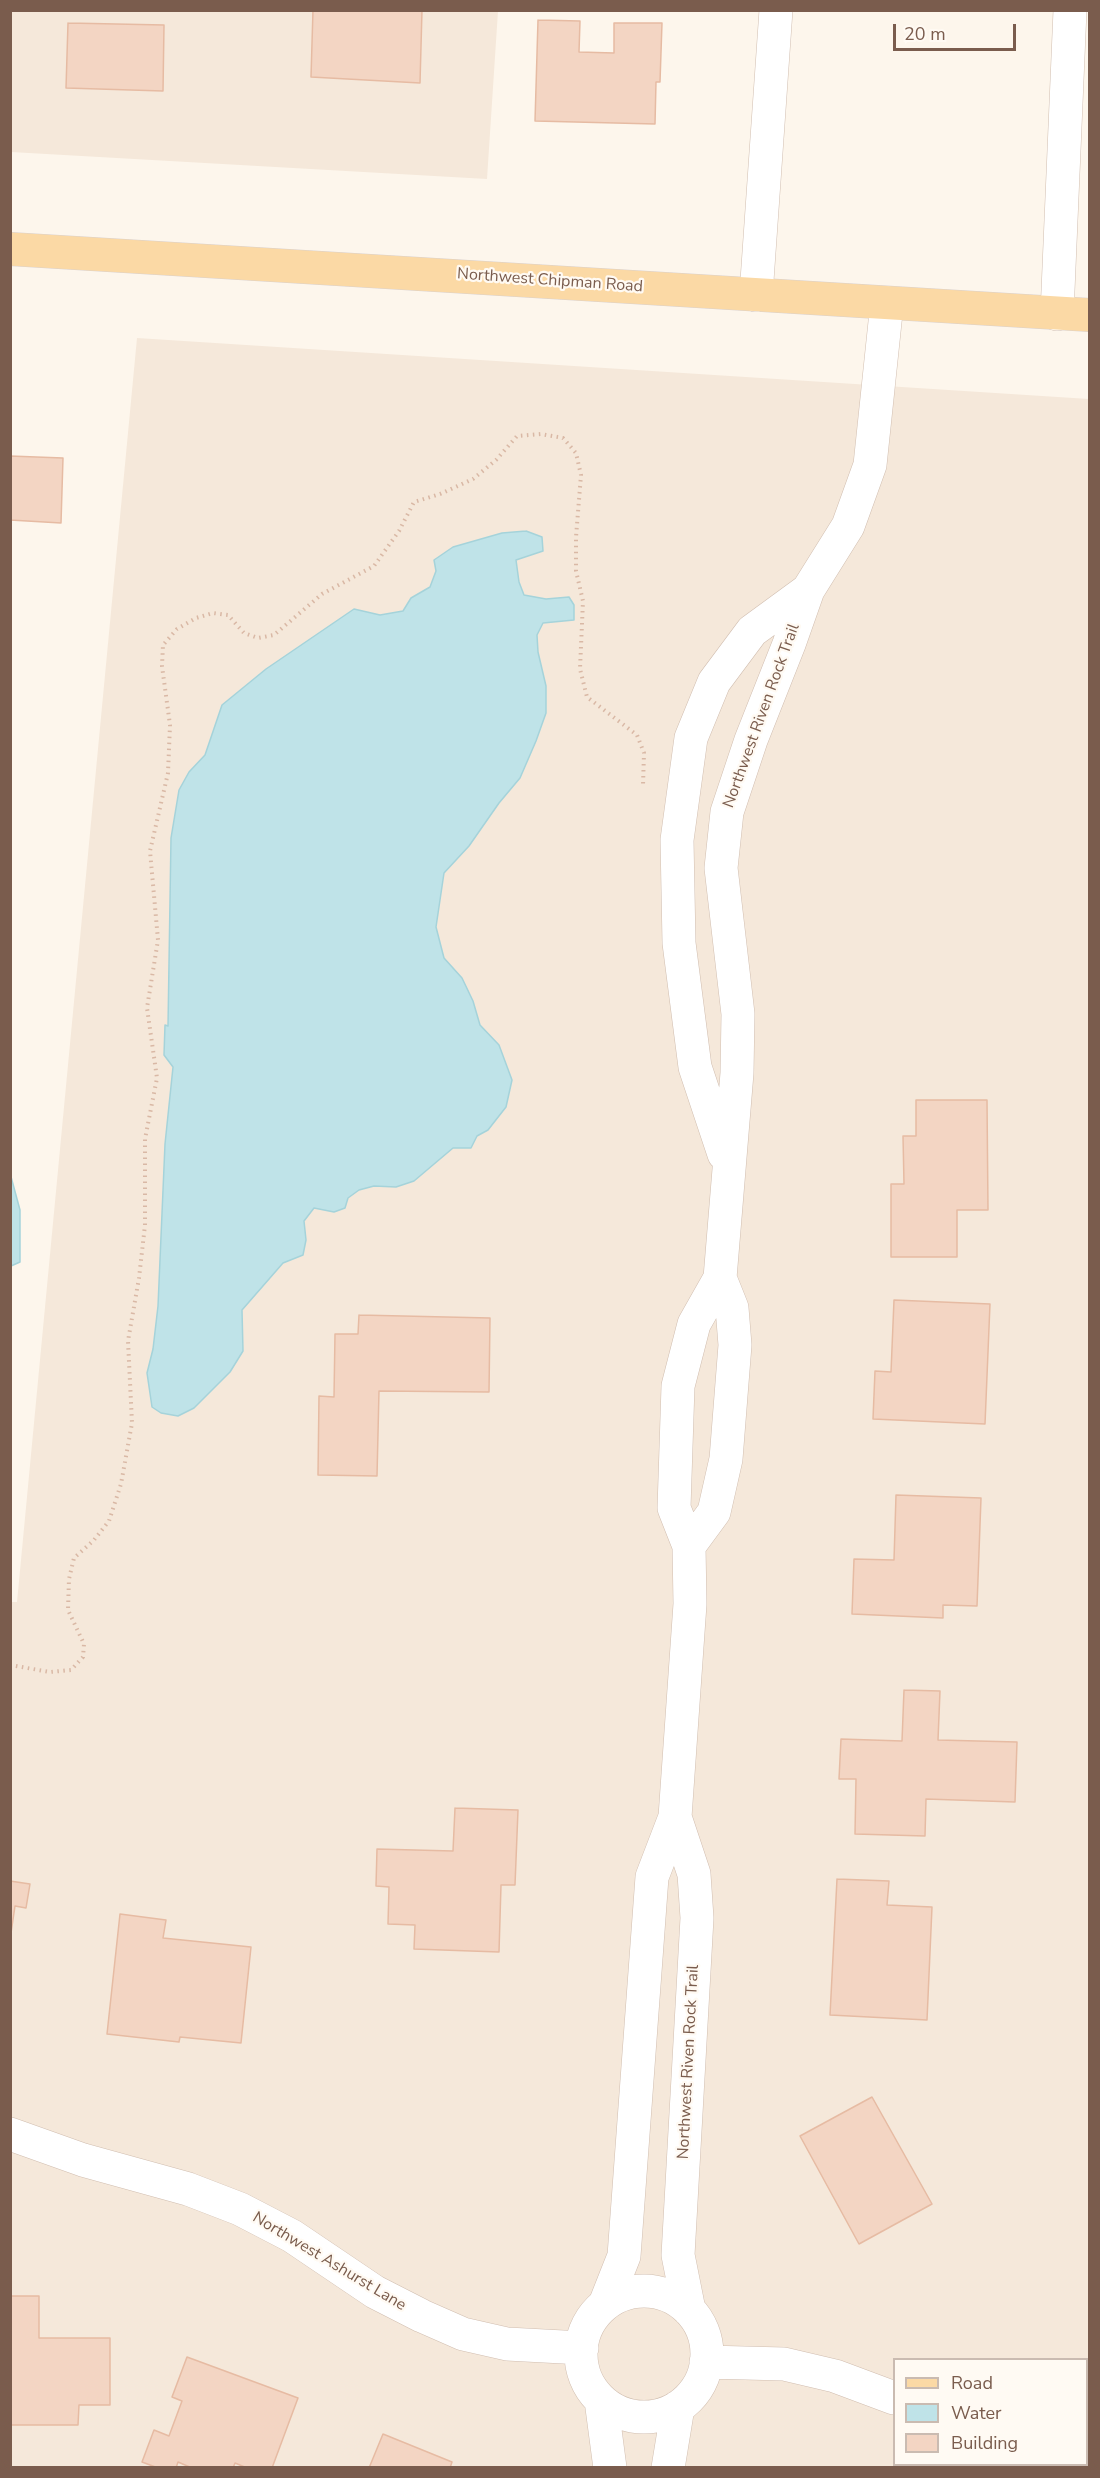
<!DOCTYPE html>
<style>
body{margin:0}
#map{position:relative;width:1100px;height:2478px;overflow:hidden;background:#fdf6ec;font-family:"Nunito Sans",sans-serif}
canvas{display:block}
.frame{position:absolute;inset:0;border:12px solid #7a5c4d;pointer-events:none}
.legend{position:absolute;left:893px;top:2358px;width:195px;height:108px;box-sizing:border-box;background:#fffaf3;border:2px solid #cabbb1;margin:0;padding:8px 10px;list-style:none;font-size:18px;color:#7a5c4d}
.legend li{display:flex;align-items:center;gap:12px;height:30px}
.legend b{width:30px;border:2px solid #cabbb1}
.scale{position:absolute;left:893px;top:24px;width:123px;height:27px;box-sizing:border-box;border:3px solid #7a5c4d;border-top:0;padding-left:8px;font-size:18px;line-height:21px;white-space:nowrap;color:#7a5c4d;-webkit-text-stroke:4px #fffaf3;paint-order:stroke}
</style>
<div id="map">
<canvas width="1100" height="2478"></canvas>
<div class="frame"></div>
<ul class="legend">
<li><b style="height:8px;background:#fbd9a5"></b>Road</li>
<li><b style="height:16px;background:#bfe3e8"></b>Water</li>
<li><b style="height:16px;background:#f3d5c3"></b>Building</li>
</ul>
<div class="scale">20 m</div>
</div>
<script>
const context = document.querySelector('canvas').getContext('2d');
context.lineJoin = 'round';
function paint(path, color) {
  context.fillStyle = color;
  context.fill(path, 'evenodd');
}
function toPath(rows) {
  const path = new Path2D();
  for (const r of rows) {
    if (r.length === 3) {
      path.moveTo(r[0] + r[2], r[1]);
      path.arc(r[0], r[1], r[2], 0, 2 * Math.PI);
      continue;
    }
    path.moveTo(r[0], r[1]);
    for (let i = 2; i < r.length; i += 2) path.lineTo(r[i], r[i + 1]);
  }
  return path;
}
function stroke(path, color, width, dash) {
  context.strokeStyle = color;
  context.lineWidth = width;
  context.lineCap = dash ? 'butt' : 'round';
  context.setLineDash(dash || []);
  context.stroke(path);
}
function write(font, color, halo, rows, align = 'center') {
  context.font = font + ' "Nunito Sans",sans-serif';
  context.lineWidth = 4.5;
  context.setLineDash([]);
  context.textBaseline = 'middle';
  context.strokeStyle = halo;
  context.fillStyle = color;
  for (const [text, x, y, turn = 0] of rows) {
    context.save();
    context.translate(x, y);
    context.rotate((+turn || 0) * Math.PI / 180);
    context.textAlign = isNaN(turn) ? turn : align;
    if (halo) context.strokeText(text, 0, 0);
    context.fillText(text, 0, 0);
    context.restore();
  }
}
paint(toPath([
 [10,11,498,11,487,179,11,152],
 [137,338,1089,399,1089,2467,11,2468,11,1602,17,1602],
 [894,2360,1086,2360,1086,2464,894,2464]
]), '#f5e8da');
const water = toPath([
 [526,531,542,537,543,551,516,560,519,582,524,595,546,599,569,597,574,605,574,620,543,623,537,635,538,652,546,686,546,713,536,741,520,778,499,803,469,846,444,873,436,927,444,958,462,978,473,1001,480,1025,499,1045,512,1080,506,1107,488,1130,477,1136,471,1148,453,1148,414,1181,396,1187,374,1186,359,1190,348,1198,345,1208,334,1212,314,1208,304,1221,306,1240,303,1255,283,1263,242,1310,243,1351,230,1372,194,1408,178,1416,161,1413,152,1407,147,1373,153,1349,158,1306,165,1144,173,1067,164,1055,165,1025,168,1026,171,838,179,790,189,772,205,755,222,705,266,669,354,609,380,615,403,611,411,598,430,587,436,571,434,560,453,547,502,533,526,531],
 [10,1173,20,1210,20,1262,11,1266,10,1173]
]);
paint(water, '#bfe3e8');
stroke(water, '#a5d3da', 1.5);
const building = toPath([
 [313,10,422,10,420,83,311,77,313,10],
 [538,20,580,21,579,52,614,53,614,23,662,23,660,82,656,82,655,124,535,121,538,20],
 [68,23,164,25,163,91,66,88,68,23],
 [10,456,63,458,61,523,10,520,10,456],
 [916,1100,987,1100,988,1210,957,1210,957,1257,891,1257,891,1184,904,1184,903,1136,916,1136,916,1100],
 [894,1300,990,1304,985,1424,873,1419,875,1371,891,1372,894,1300],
 [359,1315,490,1318,489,1392,379,1391,377,1476,318,1475,319,1396,334,1397,335,1334,358,1334,359,1315],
 [896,1495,981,1498,977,1606,943,1605,943,1618,852,1614,854,1559,894,1560,896,1495],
 [904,1690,940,1691,938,1740,1017,1742,1015,1802,926,1799,925,1836,855,1834,856,1779,839,1779,841,1739,902,1741,904,1690],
 [455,1808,518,1810,515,1885,501,1885,499,1952,414,1949,415,1925,388,1924,389,1887,376,1886,377,1849,453,1851,455,1808],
 [837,1879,889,1881,887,1905,932,1907,927,2020,830,2015,837,1879],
 [10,1881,30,1884,26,1908,15,1906,10,1940,10,1881],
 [120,1914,166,1920,163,1938,251,1947,241,2043,180,2037,179,2042,107,2034,120,1914],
 [872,2097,932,2204,859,2244,800,2136,872,2097],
 [10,2296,39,2296,39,2338,110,2338,110,2405,79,2405,78,2425,10,2425,10,2296],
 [187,2357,298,2398,272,2468,247,2468,235,2463,233,2468,192,2468,178,2462,176,2468,158,2468,142,2462,154,2430,169,2436,182,2401,172,2397,187,2357],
 [383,2434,452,2462,450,2468,369,2468,383,2434]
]);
paint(building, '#f3d5c3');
stroke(building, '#e6bba3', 1.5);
const minor = toPath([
 [756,295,776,10],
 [1057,314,1070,10],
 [724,1154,695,1067,679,943,677,840,691,738,714,682,752,631,808,590],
 [689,1546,714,1512,726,1459,735,1345,732,1308,720,1278,737,1073,738,1014,721,868,727,812,751,740,789,644,808,590,848,526,870,465,887,303],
 [675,1817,694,1874,697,1918,678,2255,689,2310],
 [10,2134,83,2160,188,2189,240,2209,292,2236,375,2292,422,2316,463,2334,507,2344,582,2348],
 [644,2354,63],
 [605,2304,624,2256,652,1877,675,1817,690,1604,689,1546,674,1508,678,1386,694,1324,720,1278],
 [706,2362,784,2364,835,2376,894,2398],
 [601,2400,610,2468],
 [1086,2443,1090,2444],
 [1012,2464,1016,2468],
 [668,2468,678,2407]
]);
const major = toPath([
 [10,249,1090,315]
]);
stroke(minor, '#d1beb0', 34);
stroke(major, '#dad1cd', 34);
stroke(toPath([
 [10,1665,50,1672,71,1670,83,1657,84,1644,68,1610,69,1579,74,1558,94,1540,109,1521,121,1484,132,1423,128,1341,139,1278,145,1225,145,1139,157,1078,147,1008,158,940,150,851,168,773,170,725,162,666,163,645,177,629,196,618,213,613,228,615,244,633,258,638,274,635,322,594,374,566,399,531,414,502,440,494,473,479,496,460,517,436,541,434,563,438,576,453,581,475,576,537,576,571,583,601,580,669,587,697,637,735,644,753,643,785]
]), '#d9b8a5', 4, [1.5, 4.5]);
stroke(minor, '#fff', 33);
stroke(major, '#fbd9a5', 33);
write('16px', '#7a5c4d', '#fffaf3', [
 ["Northwest Chipman Road",550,281,4],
 ["Northwest Riven Rock Trail",762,716,-70],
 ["Northwest Riven Rock Trail",689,2062,-87],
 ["Northwest Ashurst Lane",329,2262,31]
]);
</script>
